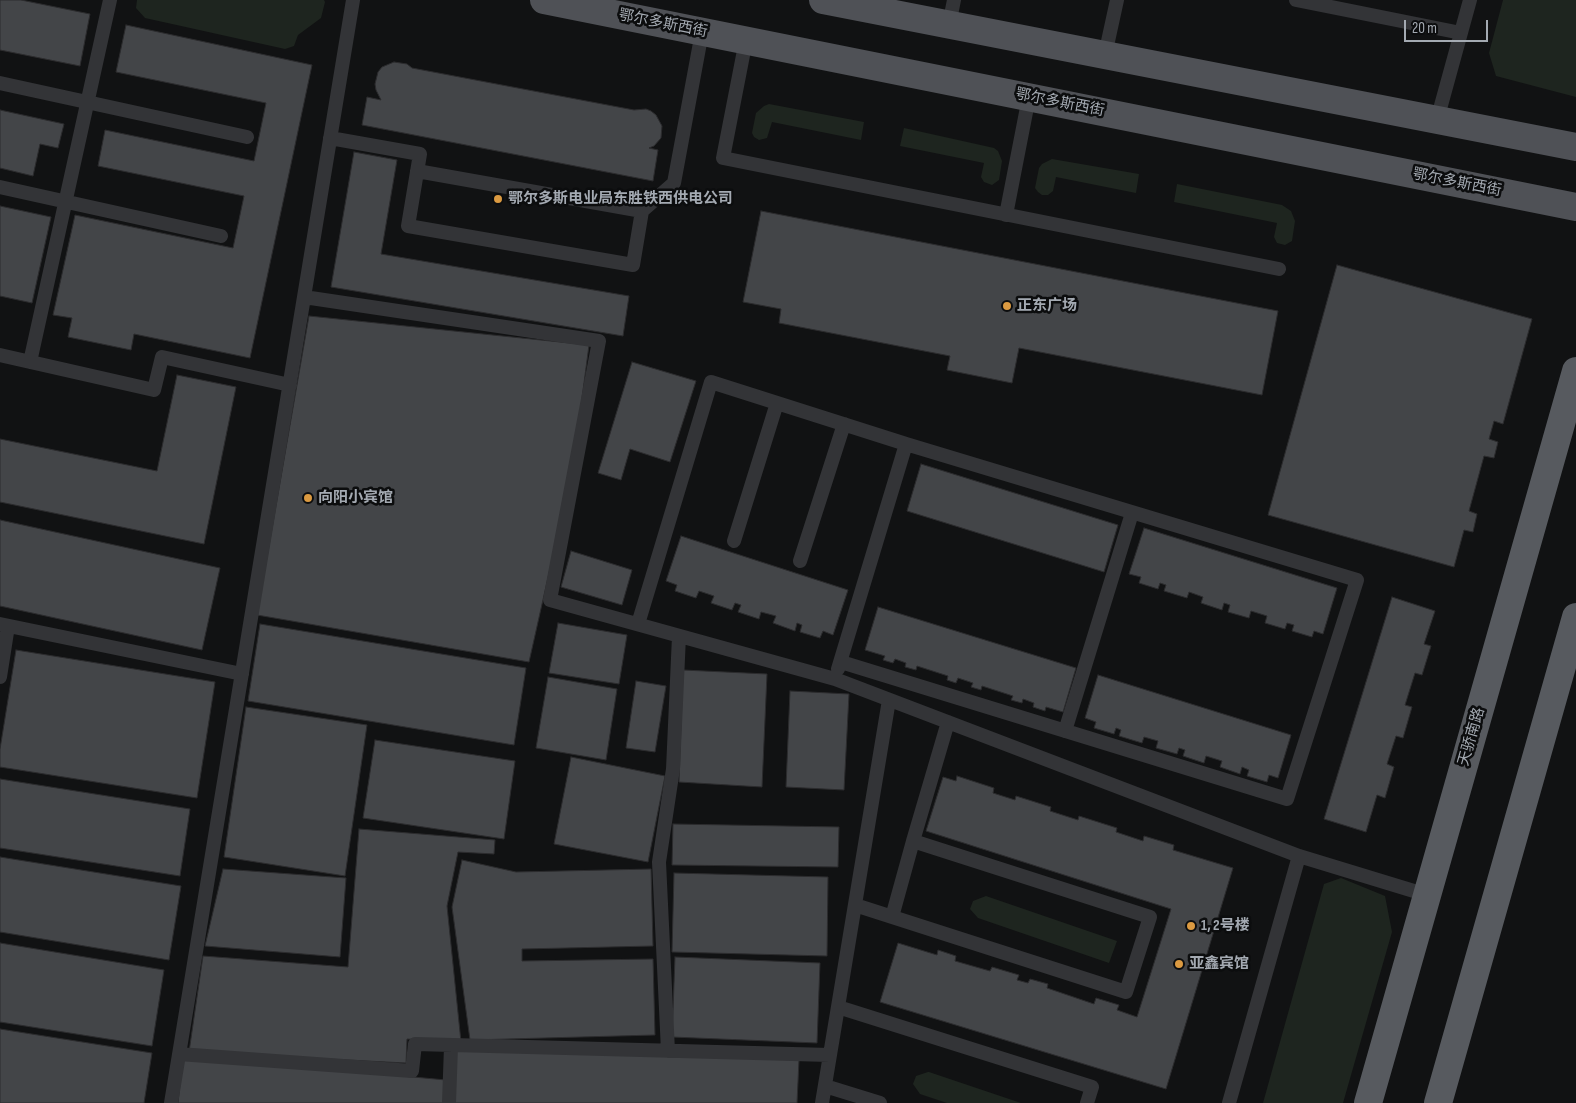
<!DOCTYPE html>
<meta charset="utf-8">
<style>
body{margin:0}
#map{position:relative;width:1576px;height:1103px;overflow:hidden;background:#111213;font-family:"Sofia Sans Condensed",sans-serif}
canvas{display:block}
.scale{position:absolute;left:1404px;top:20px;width:84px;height:22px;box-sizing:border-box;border:2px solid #a4aab2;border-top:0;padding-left:6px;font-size:15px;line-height:18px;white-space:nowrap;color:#a4aab2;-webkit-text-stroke:4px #0c0d0e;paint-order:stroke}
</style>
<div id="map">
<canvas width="1576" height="1103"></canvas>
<div class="scale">20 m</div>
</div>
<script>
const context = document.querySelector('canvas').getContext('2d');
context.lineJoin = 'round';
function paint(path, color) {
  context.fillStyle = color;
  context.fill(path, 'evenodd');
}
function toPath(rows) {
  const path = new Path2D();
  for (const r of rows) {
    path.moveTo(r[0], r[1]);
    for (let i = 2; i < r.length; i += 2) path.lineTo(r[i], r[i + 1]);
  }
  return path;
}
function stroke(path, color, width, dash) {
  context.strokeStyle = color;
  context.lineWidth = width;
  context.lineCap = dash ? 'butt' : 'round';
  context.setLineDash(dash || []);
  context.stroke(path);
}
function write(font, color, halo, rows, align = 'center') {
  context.font = font + ' "Sofia Sans Condensed","Noto Sans SC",sans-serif';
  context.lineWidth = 5;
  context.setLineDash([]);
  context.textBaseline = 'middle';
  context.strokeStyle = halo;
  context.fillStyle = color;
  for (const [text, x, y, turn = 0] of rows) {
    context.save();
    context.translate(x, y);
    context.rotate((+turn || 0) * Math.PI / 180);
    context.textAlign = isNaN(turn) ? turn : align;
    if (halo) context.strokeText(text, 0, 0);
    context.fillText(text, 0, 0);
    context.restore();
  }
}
paint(toPath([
 [137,0,324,0,325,2,321,18,298,35,294,46,285,49,145,18,136,8],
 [1503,0,1576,0,1576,97,1496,76,1489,53],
 [769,104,864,122,861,140,772,122,767,138,759,140,754,137,752,133,756,113,764,106],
 [904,128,994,148,998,151,1002,161,999,180,992,185,984,182,981,177,984,163,900,146],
 [1052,159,1139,174,1136,193,1056,177,1053,191,1048,195,1042,195,1038,192,1035,188,1039,168,1042,164],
 [1177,184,1282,205,1291,211,1295,221,1292,241,1285,245,1277,243,1274,237,1277,223,1174,202],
 [1341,878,1385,896,1392,932,1343,1103,1263,1103,1324,884],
 [986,896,1117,941,1109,963,978,918,970,909,973,901],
 [928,1072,929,1072,1021,1103,947,1103,920,1094,913,1084,916,1076]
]), '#1e251f');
const building = toPath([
 [0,0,21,0,90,14,80,66,0,50,0,0],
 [126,25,312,65,250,358,134,334,131,350,68,337,72,318,53,315,75,215,233,248,244,196,98,166,105,130,254,161,266,103,116,72,126,25],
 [394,62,407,64,412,68,634,110,646,109,651,111,656,115,662,126,661,138,654,146,649,148,658,150,653,181,362,125,367,97,381,100,376,90,375,84,378,72,382,67,394,62],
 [0,110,64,124,58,148,40,144,33,176,0,168,0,110],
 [354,152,397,160,381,254,629,296,623,336,331,287,354,152],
 [0,206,51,217,32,303,0,296,0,206],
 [761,211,1278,311,1262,395,1019,348,1012,383,947,370,950,356,779,323,781,309,743,302,761,211],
 [1337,265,1532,319,1503,424,1494,421,1489,439,1498,442,1494,458,1484,456,1469,511,1477,514,1473,532,1464,530,1454,567,1268,515,1337,265],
 [309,316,589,345,573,466,529,662,257,615,309,316],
 [632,362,696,381,670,462,630,449,621,480,598,473,632,362],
 [177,375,236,387,204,544,0,502,0,439,157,471,177,375],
 [921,464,1118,525,1104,572,907,511,921,464],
 [0,520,220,568,202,650,0,606,0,520],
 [1144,528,1337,588,1323,634,1314,631,1312,637,1292,631,1294,625,1287,623,1285,629,1265,623,1267,616,1251,611,1249,618,1228,612,1230,605,1224,603,1222,610,1201,603,1203,597,1189,592,1187,598,1164,591,1166,585,1160,583,1158,589,1139,583,1141,577,1129,574,1144,528],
 [681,536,848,590,833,635,823,631,820,638,800,632,802,625,797,623,795,631,773,623,776,616,761,612,759,619,738,612,741,605,735,603,732,610,711,603,714,596,699,591,696,598,675,591,677,585,666,581,681,536],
 [571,551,632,570,622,605,561,587,571,551],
 [1392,597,1435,611,1424,644,1431,646,1422,675,1415,673,1405,705,1412,707,1403,738,1396,736,1387,764,1394,767,1385,798,1377,795,1366,832,1324,819,1392,597],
 [878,607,1076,668,1063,712,1046,707,1045,711,1033,707,1034,703,1023,699,1022,703,1011,700,1013,696,982,686,981,690,971,687,973,683,958,678,956,683,947,680,948,676,917,666,916,670,905,667,906,663,895,659,893,663,883,660,885,656,865,650,878,607],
 [558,623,627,635,619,684,549,673,558,623],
 [260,624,526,668,514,745,248,701,260,624],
 [16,650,215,682,197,798,0,767,0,749,16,650],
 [683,670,767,674,762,787,679,782,683,670],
 [1098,675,1291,735,1278,778,1269,775,1267,782,1247,776,1249,770,1242,767,1240,774,1220,767,1222,761,1206,756,1204,763,1183,756,1185,750,1179,748,1177,754,1156,748,1158,741,1144,737,1142,743,1119,736,1121,730,1116,728,1114,734,1094,728,1096,722,1085,718,1098,675],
 [548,677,617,689,606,760,536,748,548,677],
 [636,681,666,686,655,752,626,748,636,681],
 [790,691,849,694,844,790,786,787,790,691],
 [246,707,367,725,345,876,224,857,246,707],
 [375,740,515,761,504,839,363,818,375,740],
 [571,757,665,776,648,862,554,844,571,757],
 [957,776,994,788,993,793,1015,800,1016,796,1051,807,1050,811,1078,820,1079,816,1117,828,1116,832,1143,841,1144,836,1174,845,1173,850,1233,868,1166,1089,880,1002,898,943,937,955,938,950,956,956,955,961,990,971,992,967,1019,975,1017,980,1028,983,1030,979,1048,984,1047,988,1094,1004,1096,998,1119,1005,1117,1010,1137,1017,1171,909,926,831,943,777,956,781,957,776],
 [0,779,190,809,180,876,0,848,0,779],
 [673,824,839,827,838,867,672,865,673,824],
 [359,829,495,840,494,854,458,852,447,906,461,1042,407,1039,406,1063,189,1052,203,956,348,967,359,829],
 [0,857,181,886,169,960,0,932,0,857],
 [462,860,516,872,651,869,653,946,522,949,522,961,653,959,655,1035,470,1040,452,907,462,860],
 [223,869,346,878,340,957,205,946,223,869],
 [674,873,828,877,827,956,672,952,674,873],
 [0,943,164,970,152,1046,0,1022,0,943],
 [675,957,820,963,817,1043,672,1037,675,957],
 [0,1029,152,1053,144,1103,0,1103,0,1029],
 [455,1047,799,1060,797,1103,453,1103,455,1047],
 [183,1056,446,1080,444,1103,178,1103,183,1056]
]);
paint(building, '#434548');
stroke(building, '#2c2c2e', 1);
stroke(toPath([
 [1296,0,1461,33],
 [949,25,954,0],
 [746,40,723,158,1279,269],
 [1105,55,1117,0],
 [0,83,247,137],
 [1437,120,1470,0],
 [330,138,420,154,408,226,633,265,642,211,674,183,702,32],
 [417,171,642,211],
 [0,187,221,236],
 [1006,215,1029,97],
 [304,297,599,341,550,600,835,679,1299,856,1427,895],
 [0,355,154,390,162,357,290,385],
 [30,362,110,0],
 [734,541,777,403],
 [800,561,844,424],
 [0,624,242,674],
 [638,624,711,382,906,444,838,669],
 [841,662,1287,799,1357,580,906,444],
 [0,677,8,626],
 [1065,731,1132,513],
 [855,905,1126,992,1150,917,913,841,948,722],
 [892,917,913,841],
 [838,1007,1092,1087,1087,1103],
 [668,1051,659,862,673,769,679,636],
 [179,1054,412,1071,415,1044,830,1055],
 [825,1086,880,1103],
 [171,1103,353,0],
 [449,1103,451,1046],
 [822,1103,889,700],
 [1229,1103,1299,856]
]), '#333437', 14);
stroke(toPath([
 [544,0,1576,207],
 [823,0,1576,147]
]), '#4f5156', 28);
stroke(toPath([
 [1368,1103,1576,371],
 [1438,1103,1576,617]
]), '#575a5f', 28);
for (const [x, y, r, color] of [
 [498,199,5,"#db9a41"],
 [1007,306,5,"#db9a41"],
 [308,498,5,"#db9a41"],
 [1191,926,5,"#db9a41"],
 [1179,964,5,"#db9a41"]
]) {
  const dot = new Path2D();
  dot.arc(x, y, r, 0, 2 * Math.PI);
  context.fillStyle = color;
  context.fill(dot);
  stroke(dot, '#0c0d0e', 2);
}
write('15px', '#a4aab2', '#0c0d0e', [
 ["鄂尔多斯西街",663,24,11],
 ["鄂尔多斯西街",1060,103,11],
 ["鄂尔多斯西街",1457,183,11],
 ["天骄南路",1472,737,-74]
]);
write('bold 15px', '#a4aab2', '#0c0d0e', [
 ["鄂尔多斯电业局东胜铁西供电公司",508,199],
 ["正东广场",1017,306],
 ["向阳小宾馆",318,498],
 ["1, 2号楼",1201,926],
 ["亚鑫宾馆",1189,964]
], 'left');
</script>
